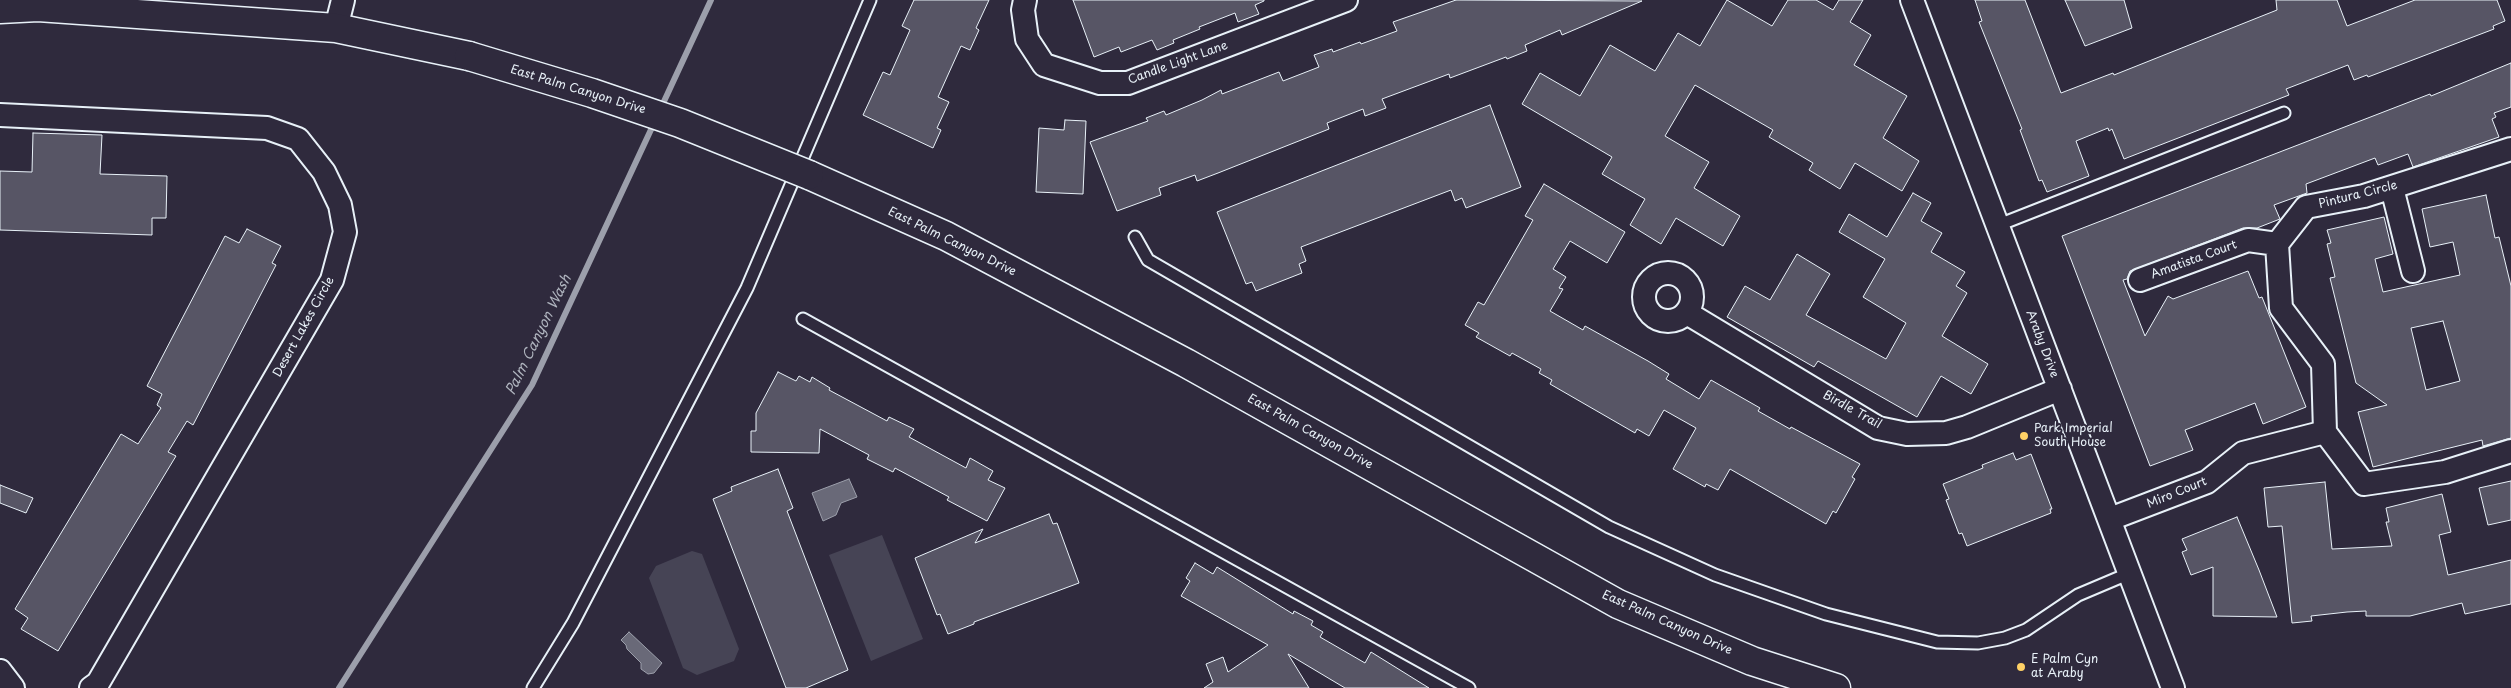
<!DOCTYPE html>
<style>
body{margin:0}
canvas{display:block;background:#2f2a3d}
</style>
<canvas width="2511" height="688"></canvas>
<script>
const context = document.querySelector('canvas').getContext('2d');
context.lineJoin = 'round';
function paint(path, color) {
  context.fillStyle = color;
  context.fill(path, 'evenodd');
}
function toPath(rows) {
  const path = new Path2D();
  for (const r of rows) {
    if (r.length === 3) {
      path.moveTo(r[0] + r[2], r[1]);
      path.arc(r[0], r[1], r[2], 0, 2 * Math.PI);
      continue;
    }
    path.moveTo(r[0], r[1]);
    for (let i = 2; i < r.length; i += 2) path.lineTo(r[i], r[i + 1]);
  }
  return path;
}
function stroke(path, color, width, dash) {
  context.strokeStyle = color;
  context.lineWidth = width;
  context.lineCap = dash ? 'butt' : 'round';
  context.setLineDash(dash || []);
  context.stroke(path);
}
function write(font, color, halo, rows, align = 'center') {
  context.font = font + ' "Playpen Sans",sans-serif';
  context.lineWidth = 4;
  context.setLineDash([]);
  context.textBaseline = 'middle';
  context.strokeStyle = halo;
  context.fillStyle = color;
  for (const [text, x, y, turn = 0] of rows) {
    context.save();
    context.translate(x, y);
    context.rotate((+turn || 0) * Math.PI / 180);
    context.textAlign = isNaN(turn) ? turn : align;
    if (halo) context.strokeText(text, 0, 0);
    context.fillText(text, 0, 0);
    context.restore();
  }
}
paint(toPath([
 [882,535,923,639,871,661,829,555],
 [692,551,702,554,739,649,734,661,697,675,683,668,649,578,656,566]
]), '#464455');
const water = toPath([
 [849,479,857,497,841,503,836,515,823,521,812,493,849,479],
 [629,632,662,663,654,673,648,674,641,669,641,663,627,649,626,645,621,640,629,632]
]);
paint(water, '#696978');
stroke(water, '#9c9fab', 1);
stroke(toPath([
 [660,110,711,0],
 [339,688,532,385,655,121]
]), '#9c9fab', 6);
const building = toPath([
 [914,0,989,0,976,28,979,30,970,50,961,46,938,97,949,102,937,128,941,130,933,148,863,115,883,72,890,75,910,30,902,26,914,0],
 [1073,0,1264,0,1264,1,1255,5,1259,14,1238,22,1235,13,1199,27,1200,29,1173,40,1174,43,1157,50,1152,40,1121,52,1119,47,1094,57,1073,0],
 [1456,0,1642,1,1562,35,1560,30,1525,45,1527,51,1507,59,1506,57,1450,78,1449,74,1382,99,1386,108,1365,116,1363,109,1327,123,1329,129,1218,173,1197,181,1195,175,1159,188,1161,195,1117,211,1090,142,1148,121,1146,118,1164,111,1166,115,1202,100,1221,90,1222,94,1279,72,1283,81,1319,67,1314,55,1332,49,1333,52,1360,42,1361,44,1397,31,1393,22,1456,0],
 [1727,0,1772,26,1788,0,1816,0,1833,10,1839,0,1863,0,1850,22,1871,35,1854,65,1907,96,1883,138,1919,161,1902,191,1855,163,1840,189,1809,170,1813,163,1769,137,1773,130,1695,85,1665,136,1709,162,1694,188,1740,216,1723,246,1676,218,1661,244,1630,225,1645,199,1602,174,1612,157,1522,104,1540,73,1580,96,1610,45,1655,71,1678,33,1700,46,1727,0],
 [1975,0,2025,0,2061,93,2113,73,2114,75,2277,10,2276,0,2337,0,2347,26,2415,0,2497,0,2505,21,2493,26,2494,29,2368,77,2367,75,2354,80,2348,65,2286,89,2289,95,2124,159,2112,129,2109,131,2108,128,2076,141,2089,176,2047,192,2042,180,2039,181,2020,130,2022,129,1979,22,1982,21,1975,0],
 [2065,0,2124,0,2132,28,2085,46,2065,0],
 [2511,63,2511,107,2494,113,2496,117,2492,119,2499,137,2413,167,2408,154,2378,165,2375,158,2306,184,2307,193,2274,205,2280,219,2257,228,2243,228,2130,271,2127,279,2123,280,2145,336,2168,296,2173,299,2248,271,2259,298,2262,297,2306,407,2263,424,2255,403,2185,430,2193,450,2150,466,2062,236,2386,111,2430,94,2431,96,2511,63],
 [1490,105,1521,187,1466,208,1462,198,1455,201,1451,190,1301,247,1306,261,1299,264,1302,273,1256,291,1252,282,1246,284,1217,212,1490,105],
 [1065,120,1086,121,1083,194,1036,192,1039,128,1064,130,1065,120],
 [33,133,102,135,100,174,167,176,166,218,152,218,152,235,0,230,0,171,32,172,33,133],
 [1544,184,1625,232,1607,263,1570,241,1553,269,1566,277,1559,288,1563,289,1550,311,1583,330,1585,326,1648,361,1669,374,1666,379,1699,399,1711,380,1760,408,1758,411,1790,429,1791,427,1860,464,1852,477,1855,479,1836,513,1833,511,1826,524,1730,469,1718,490,1706,484,1705,487,1673,469,1696,428,1664,410,1649,436,1637,429,1635,433,1550,384,1552,380,1539,373,1541,369,1512,353,1510,356,1476,337,1479,333,1465,325,1478,302,1484,305,1533,220,1525,216,1544,184],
 [1913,193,1931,203,1921,221,1942,233,1931,252,1965,272,1956,286,1967,293,1942,336,1988,364,1971,394,1941,376,1917,417,1818,361,1814,367,1727,317,1745,286,1770,300,1797,254,1830,274,1806,315,1886,359,1906,323,1863,297,1885,259,1839,232,1849,214,1887,237,1913,193],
 [2486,195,2495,238,2499,237,2511,286,2511,438,2483,446,2482,440,2373,467,2358,412,2387,405,2356,383,2330,278,2335,277,2327,244,2331,243,2327,230,2384,217,2393,254,2375,259,2383,292,2460,275,2453,242,2430,247,2422,209,2486,195],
 [2443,321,2460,381,2426,390,2411,328,2443,321],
 [247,229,281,246,272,263,276,265,193,425,187,421,168,452,176,456,58,651,21,629,28,618,15,609,121,434,138,444,161,408,157,405,162,394,147,386,225,236,239,243,247,229],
 [778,372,796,381,799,376,810,382,812,377,830,388,829,390,887,421,889,417,914,429,909,437,966,468,970,458,993,471,988,480,1005,488,987,521,947,500,949,497,895,468,893,472,867,459,869,455,820,429,819,453,751,452,751,431,756,431,756,413,778,372],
 [2013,453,2016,460,2031,454,2052,509,2050,509,2051,513,1967,546,1962,533,1959,534,1946,500,1949,499,1943,484,1983,468,1982,465,2013,453],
 [778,469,793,508,787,511,848,670,806,688,786,688,713,499,732,491,731,487,778,469],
 [2511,481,2511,520,2488,525,2479,488,2511,481],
 [2325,482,2332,549,2392,546,2386,522,2389,522,2386,508,2442,494,2451,532,2439,535,2448,575,2511,560,2511,604,2465,614,2462,603,2410,616,2366,616,2366,611,2347,612,2311,616,2312,621,2292,623,2282,526,2268,527,2264,488,2325,482],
 [0,485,33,498,26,513,0,503,0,485],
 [1049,514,1053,524,1057,523,1079,583,974,622,974,624,948,634,940,614,937,615,915,558,983,529,975,543,1049,514],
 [2237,517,2259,570,2277,617,2213,616,2213,567,2191,575,2182,552,2187,550,2182,539,2237,517],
 [1195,563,1213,574,1217,567,1293,614,1294,611,1313,621,1311,625,1323,632,1320,637,1365,663,1371,652,1429,688,1345,688,1288,654,1309,688,1204,688,1213,682,1206,664,1223,657,1228,672,1268,645,1181,596,1190,581,1186,578,1195,563]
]);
paint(building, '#575565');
stroke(building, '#e8f1f8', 1);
const service = toPath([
 [1996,226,2284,113],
 [1135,237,1148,260,1609,527,1715,575,1826,614,1937,642,1978,643,2005,638,2026,630,2078,595,2130,573],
 [803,319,1469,688],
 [533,688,573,623,747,288,870,0]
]);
const minor = toPath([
 [1025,0,1023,10,1027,39,1044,65,1100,83,1128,83,1346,0],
 [1912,0,2173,688],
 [336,28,343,0],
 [0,115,267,128,298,139,324,172,340,205,345,232,332,280,98,683,91,688],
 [2511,149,2364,196,2306,207,2277,244,2281,308,2323,364,2325,432,2364,484,2445,472,2511,451],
 [2392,188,2413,271],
 [1668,297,24],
 [2140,280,2248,240,2277,244],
 [1687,313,1878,428,1907,434,1946,433,1967,427,2060,389],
 [2110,519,2207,482,2243,453,2325,432],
 [0,671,13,688]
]);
const primary = toPath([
 [0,9,38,7,336,28,469,56],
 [809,175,946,236,1186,363,1618,604,1752,661,1836,688]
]);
stroke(service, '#e8f1f8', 15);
stroke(minor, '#e8f1f8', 26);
stroke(primary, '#e8f1f8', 31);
stroke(service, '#2f2a3d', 11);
stroke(minor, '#2f2a3d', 22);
stroke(primary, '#2f2a3d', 28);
const primaryBridge = toPath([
 [469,56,592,93,680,123,809,175]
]);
stroke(primaryBridge, '#e8f1f8', 31, []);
stroke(primaryBridge, '#2f2a3d', 28);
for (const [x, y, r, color] of [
 [2024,436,5,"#ffd166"],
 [2021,667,5,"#ffd166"]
]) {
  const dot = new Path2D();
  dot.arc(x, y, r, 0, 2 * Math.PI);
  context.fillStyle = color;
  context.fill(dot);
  stroke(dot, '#2f2a3d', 2);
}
write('12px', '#e8f1f8', '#2f2a3d', [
 ["Candle Light Lane",1178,63,-20],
 ["East Palm Canyon Drive",578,90,17],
 ["Pintura Circle",2358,195,-14],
 ["East Palm Canyon Drive",952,242,26],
 ["Amatista Court",2194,260,-20],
 ["Desert Lakes Circle",304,327,-61],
 ["Araby Drive",2042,344,69],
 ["Birdle Trail",1852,410,29],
 ["East Palm Canyon Drive",1310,432,29],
 ["Miro Court",2177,493,-22],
 ["East Palm Canyon Drive",1667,623,24]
]);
write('12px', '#e8f1f8', '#2f2a3d', [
 ["Park Imperial",2034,429],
 ["South House",2034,443],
 ["E Palm Cyn",2031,660],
 ["at Araby",2031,674]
], 'left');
write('italic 14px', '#afb4be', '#2f2a3d', [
 ["Palm Canyon Wash",539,335,-64]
]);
</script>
